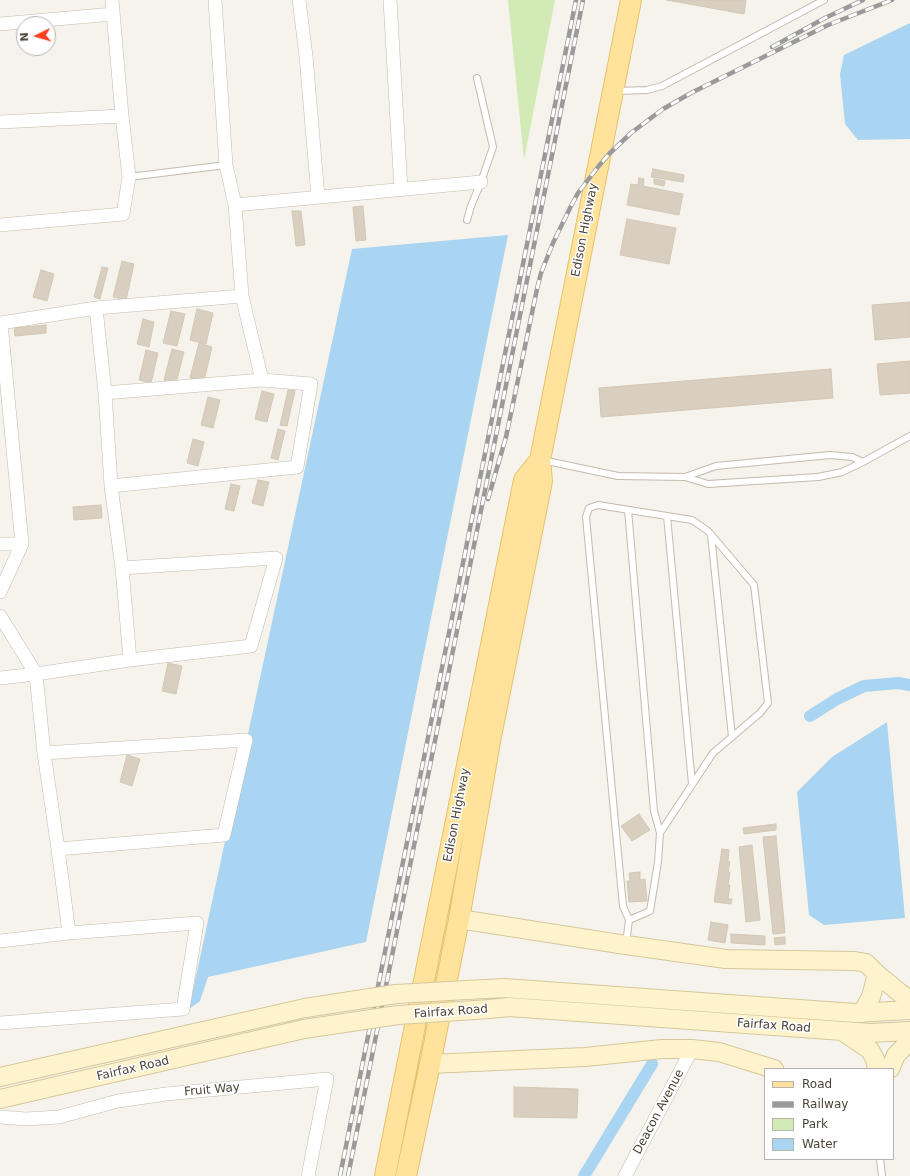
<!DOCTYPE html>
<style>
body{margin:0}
#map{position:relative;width:910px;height:1176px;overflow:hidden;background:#f6f3ec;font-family:"DejaVu Sans",sans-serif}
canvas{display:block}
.legend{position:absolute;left:764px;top:1068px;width:130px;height:92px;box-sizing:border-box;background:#fff;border:1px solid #b7b4b0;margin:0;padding:5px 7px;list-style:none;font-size:12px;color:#4b4439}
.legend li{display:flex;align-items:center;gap:8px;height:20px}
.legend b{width:20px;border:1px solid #b7b4b0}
.north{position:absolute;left:16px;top:16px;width:40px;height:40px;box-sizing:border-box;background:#fff;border:1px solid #b7b4b0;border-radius:50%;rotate:265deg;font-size:11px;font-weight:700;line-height:16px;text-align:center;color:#4b4439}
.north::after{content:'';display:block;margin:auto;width:14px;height:18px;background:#fc3f1d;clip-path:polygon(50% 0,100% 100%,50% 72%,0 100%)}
</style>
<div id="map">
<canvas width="910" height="1176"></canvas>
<ul class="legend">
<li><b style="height:5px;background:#ffe39c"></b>Road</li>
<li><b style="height:5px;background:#9a9a9a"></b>Railway</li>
<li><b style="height:11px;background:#d2eab5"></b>Park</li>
<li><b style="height:11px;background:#a9d4f2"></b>Water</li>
</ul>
<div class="north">N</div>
</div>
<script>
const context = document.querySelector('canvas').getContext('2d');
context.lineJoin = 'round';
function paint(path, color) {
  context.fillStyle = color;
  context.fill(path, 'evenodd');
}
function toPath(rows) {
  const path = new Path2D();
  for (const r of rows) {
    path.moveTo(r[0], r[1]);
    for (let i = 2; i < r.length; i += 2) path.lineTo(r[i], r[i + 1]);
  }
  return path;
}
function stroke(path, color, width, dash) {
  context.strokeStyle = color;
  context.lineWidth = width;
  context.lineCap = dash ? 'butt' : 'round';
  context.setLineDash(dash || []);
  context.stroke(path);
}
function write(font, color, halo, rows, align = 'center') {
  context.font = font + ' "DejaVu Sans",sans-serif';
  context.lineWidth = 3;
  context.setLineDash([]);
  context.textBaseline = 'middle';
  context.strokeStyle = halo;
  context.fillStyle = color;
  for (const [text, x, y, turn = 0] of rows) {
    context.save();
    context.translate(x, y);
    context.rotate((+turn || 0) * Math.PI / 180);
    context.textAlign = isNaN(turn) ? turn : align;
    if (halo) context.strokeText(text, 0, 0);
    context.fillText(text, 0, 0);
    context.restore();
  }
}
paint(toPath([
 [508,0,555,0,524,160]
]), '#d2eab5');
paint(toPath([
 [910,23,910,139,858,140,845,124,840,74,844,55],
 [508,235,366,942,208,977,200,1001,189,1009,352,249],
 [887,722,905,918,824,925,809,915,797,792,832,757]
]), '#a9d4f2');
stroke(toPath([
 [810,716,837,699,864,686,898,683,910,685],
 [584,1176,652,1064]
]), '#a9d4f2', 12);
const building = toPath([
 [667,0,746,0,744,14,667,0],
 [653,169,684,175,683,182,651,177,653,169],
 [639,178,644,179,643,186,683,194,679,215,627,205,631,184,638,185,639,178],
 [654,179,665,181,664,186,654,184,654,179],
 [363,206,366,240,356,241,353,207,363,206],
 [292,211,301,211,305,245,296,246,292,211],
 [627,219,676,228,669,264,620,255,627,219],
 [122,261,134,264,126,300,113,297,122,261],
 [102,267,108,268,100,299,94,297,102,267],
 [41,270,54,274,47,301,33,297,41,270],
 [910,302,910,337,875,340,872,305,910,302],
 [197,309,213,313,206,344,190,340,197,309],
 [171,311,185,314,177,346,163,343,171,311],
 [143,319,154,322,149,347,137,344,143,319],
 [46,325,46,333,15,336,14,328,46,325],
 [199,343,212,347,204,381,190,378,199,343],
 [172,349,184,352,176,383,164,380,172,349],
 [146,350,158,353,151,383,139,380,146,350],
 [910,361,910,393,880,395,877,364,910,361],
 [831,369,833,398,601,417,599,388,831,369],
 [288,390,295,391,287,426,280,425,288,390],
 [262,391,274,394,267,422,255,419,262,391],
 [208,397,220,400,213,428,201,425,208,397],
 [278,429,285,431,278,460,271,458,278,429],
 [193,439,204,442,198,466,187,463,193,439],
 [258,480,269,482,263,506,252,503,258,480],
 [231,484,240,486,234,511,225,509,231,484],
 [101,505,102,518,74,520,73,507,101,505],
 [168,663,182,666,176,694,162,691,168,663],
 [127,755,140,759,132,786,120,782,127,755],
 [639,814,650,830,632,841,621,826,639,814],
 [776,824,776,830,744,834,743,828,776,824],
 [776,836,785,933,773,934,763,837,776,836],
 [752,845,760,920,746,922,739,847,752,845],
 [722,849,729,850,728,861,730,862,728,872,730,872,728,885,730,885,728,899,732,899,731,904,714,902,722,849],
 [640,872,640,880,645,879,647,901,629,902,627,881,630,881,629,873,640,872],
 [711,922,728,925,725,943,708,940,711,922],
 [731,934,765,936,765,945,731,943,731,934],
 [785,937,785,944,775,945,774,938,785,937],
 [514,1087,578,1089,577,1118,514,1117,514,1087]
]);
paint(building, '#d8cfc1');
stroke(building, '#d3c7b4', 1);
const lane = toPath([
 [617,91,647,90,662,86,824,0],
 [129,177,226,165],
 [467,220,471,206,481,182,493,147,477,78],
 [542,460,618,476,685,477,708,484,818,477,842,472,863,462,852,457,830,455,716,466,685,477],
 [863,462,910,436],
 [628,510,654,811,660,833],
 [667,516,692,784],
 [711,535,732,737],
 [626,944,629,920,623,906,586,517,589,508,598,505,692,520,708,531,754,585,768,703,760,713,713,753,660,833,658,862,650,911,629,920],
 [880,1159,882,1176]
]);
const street = toPath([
 [215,0,226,165,235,205,481,182],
 [299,0,306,56,318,197],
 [390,0,401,190],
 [0,24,113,14],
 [0,122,122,116],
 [235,205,242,296],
 [0,225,123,214,129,177,122,116,112,0],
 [96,308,105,393,111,486,122,568,130,660],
 [0,323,96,308,242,296,262,380],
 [105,393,262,380,311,384,297,467,111,486],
 [0,544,22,544],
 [0,592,22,544,1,323],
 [0,616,36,674,44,753,58,849,69,933],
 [0,678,36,674,130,660,251,646,276,558,122,568],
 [44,753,246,740,224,835,58,849],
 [0,941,69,933,197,923,183,1009,0,1023],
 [0,1117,26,1119,59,1117,118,1101,166,1094,327,1079,308,1176],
 [625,1176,692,1049]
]);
const secondary = toPath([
 [459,919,626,945,726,959,855,961,866,963,877,974,900,993,910,1000],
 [485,989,504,988,855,1013,910,1010],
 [490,1009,509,1007,871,1033,910,1031],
 [862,1013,871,997,877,974],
 [842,1031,870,1050,875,1059,877,1069],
 [430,1064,585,1057,662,1049,692,1049,719,1052,774,1069],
 [890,1069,896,1055,910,1041],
 [0,1077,305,1008],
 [0,1099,304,1029]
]);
const primary = toPath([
 [385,1176,524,480,540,460],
 [406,1176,430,1064,459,919,491,736,542,481,540,460,631,0]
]);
stroke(lane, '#c2bbae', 8);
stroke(street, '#c2bbae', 14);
stroke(secondary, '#d6c79b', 20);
stroke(primary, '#e6c16a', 22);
stroke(lane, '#fff', 6);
stroke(street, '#fff', 13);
stroke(secondary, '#fff3cd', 18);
stroke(primary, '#ffe39c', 20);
const rail = toPath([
 [772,47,825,18,863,0],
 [488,499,506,437,537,289,541,273,553,243,570,208,578,193,598,167,609,154,631,133,663,109,691,93,828,25,892,0],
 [340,1176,576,0],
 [348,1176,583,0]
]);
stroke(rail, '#9a9a9a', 4.5);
stroke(rail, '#fff', 3, [9]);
const secondaryBridge = toPath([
 [305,1008,396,994,485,989],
 [304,1029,398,1015,490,1009]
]);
stroke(secondaryBridge, '#d6c79b', 20, []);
stroke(secondaryBridge, '#fff3cd', 18);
write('12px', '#4b4439', '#fff', [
 ["Edison Highway",585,230,-79],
 ["Edison Highway",457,815,-79],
 ["Fairfax Road",451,1012,-4],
 ["Fairfax Road",774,1026,4],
 ["Fairfax Road",133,1069,-13],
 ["Fruit Way",212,1090,-5],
 ["Deacon Avenue",659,1112,-62]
]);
</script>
